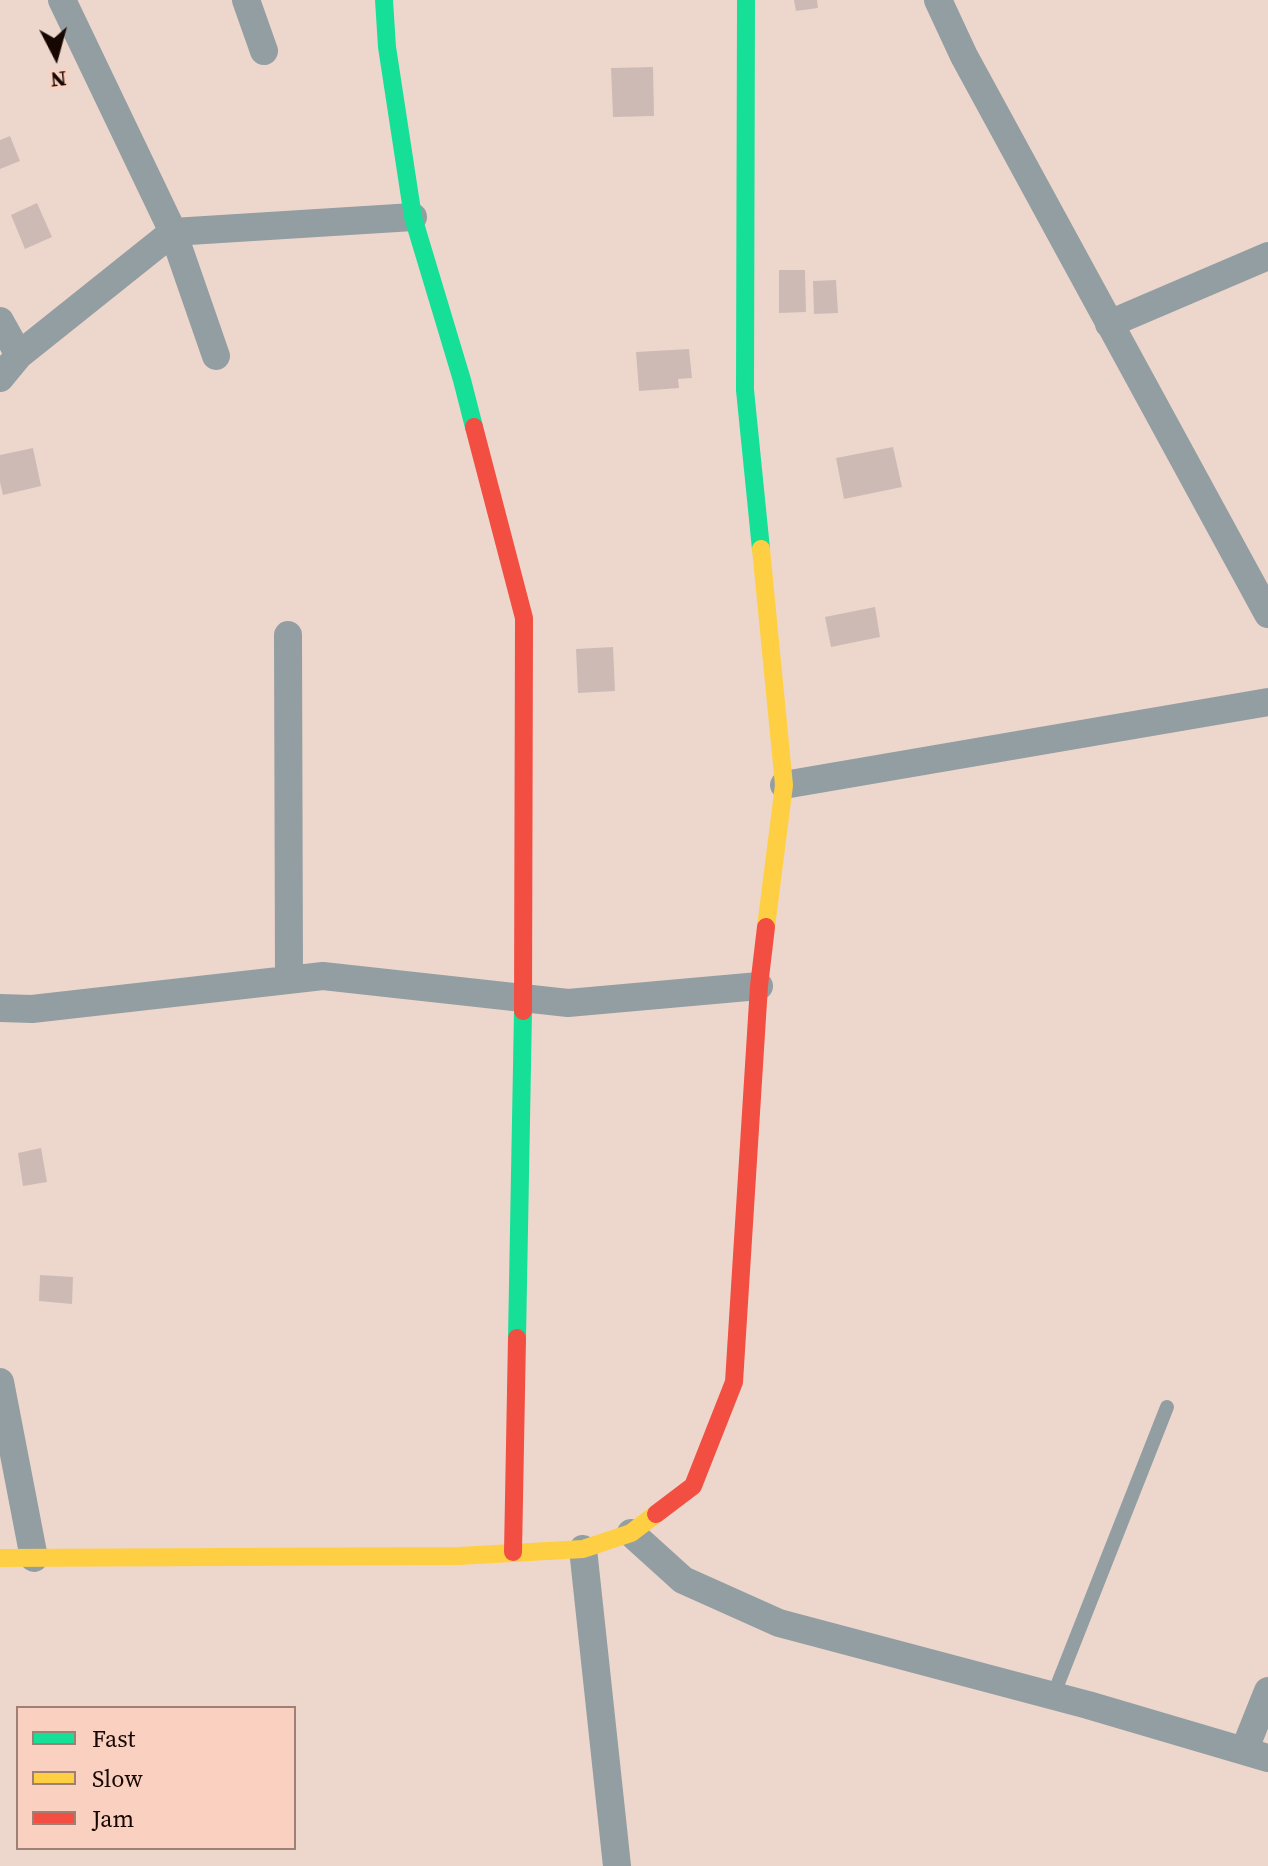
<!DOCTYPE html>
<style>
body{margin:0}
#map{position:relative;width:1268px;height:1866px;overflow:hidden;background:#edd7cd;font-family:"Source Serif 4",serif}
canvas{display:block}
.legend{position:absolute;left:16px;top:1706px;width:280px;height:144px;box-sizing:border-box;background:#fad1c0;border:2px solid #9f8074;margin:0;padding:10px 14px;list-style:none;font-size:24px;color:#170702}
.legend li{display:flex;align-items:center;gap:16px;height:40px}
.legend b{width:40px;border:2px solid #9f8074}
.north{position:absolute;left:16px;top:16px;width:80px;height:80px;-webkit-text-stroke:6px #fad1c0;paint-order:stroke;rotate:174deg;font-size:22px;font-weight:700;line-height:32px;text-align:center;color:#170702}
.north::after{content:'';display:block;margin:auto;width:28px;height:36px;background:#170702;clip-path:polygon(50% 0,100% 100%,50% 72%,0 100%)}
</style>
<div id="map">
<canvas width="1268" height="1866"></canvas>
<ul class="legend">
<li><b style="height:10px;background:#16e098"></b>Fast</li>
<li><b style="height:10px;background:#ffcf43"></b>Slow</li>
<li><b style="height:10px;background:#f24e42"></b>Jam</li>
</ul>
<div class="north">N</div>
</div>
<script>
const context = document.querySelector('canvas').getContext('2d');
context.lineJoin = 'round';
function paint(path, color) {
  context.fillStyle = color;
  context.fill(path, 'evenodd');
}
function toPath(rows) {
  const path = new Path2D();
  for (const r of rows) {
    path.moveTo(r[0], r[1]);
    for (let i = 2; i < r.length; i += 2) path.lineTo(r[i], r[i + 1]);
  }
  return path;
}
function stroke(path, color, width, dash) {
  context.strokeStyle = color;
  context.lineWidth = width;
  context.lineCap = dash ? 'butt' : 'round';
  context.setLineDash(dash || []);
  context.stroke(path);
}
paint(toPath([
 [794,0,817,0,818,8,796,11],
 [653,67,654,116,613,117,611,68],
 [10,136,20,161,0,169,0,140],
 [37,203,52,237,25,249,11,215],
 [779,270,805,270,806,312,779,313],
 [836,280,838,313,814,314,813,281],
 [689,349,692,378,678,379,679,388,639,391,636,352],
 [893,447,902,487,844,499,836,458],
 [33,448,41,486,3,495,0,482,0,455],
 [875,607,880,637,831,647,825,617],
 [613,647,615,691,578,693,576,649],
 [41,1148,47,1182,23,1186,18,1153],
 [40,1275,73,1277,72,1304,39,1301]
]), '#cebab5');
stroke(toPath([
 [1053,1696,1167,1407]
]), '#939ea2', 14);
stroke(toPath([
 [62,0,173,232,216,356],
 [246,0,264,51],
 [938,0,964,56,1268,614],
 [0,321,19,355],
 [1109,324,1268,256],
 [0,378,19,355,173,232,413,217],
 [288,635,289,979],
 [784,785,1268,702],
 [0,1008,32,1009,323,976,568,1003,759,986],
 [0,1382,34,1558],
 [631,1533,683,1580,779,1623,1088,1705,1268,1758],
 [583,1549,617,1866],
 [1244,1751,1268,1691]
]), '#939ea2', 28);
stroke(toPath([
 [384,0,387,47,413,217,462,380,474,427],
 [746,0,745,390,761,549],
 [517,1338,523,1011]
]), '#16e098', 18);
stroke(toPath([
 [761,549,784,785,766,927],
 [0,1558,459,1556,583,1549,631,1533,656,1514]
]), '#ffcf43', 18);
stroke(toPath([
 [474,427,524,618,523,1011],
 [656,1514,693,1486,734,1382,759,986,766,927],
 [513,1552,517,1338]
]), '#f24e42', 18);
</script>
